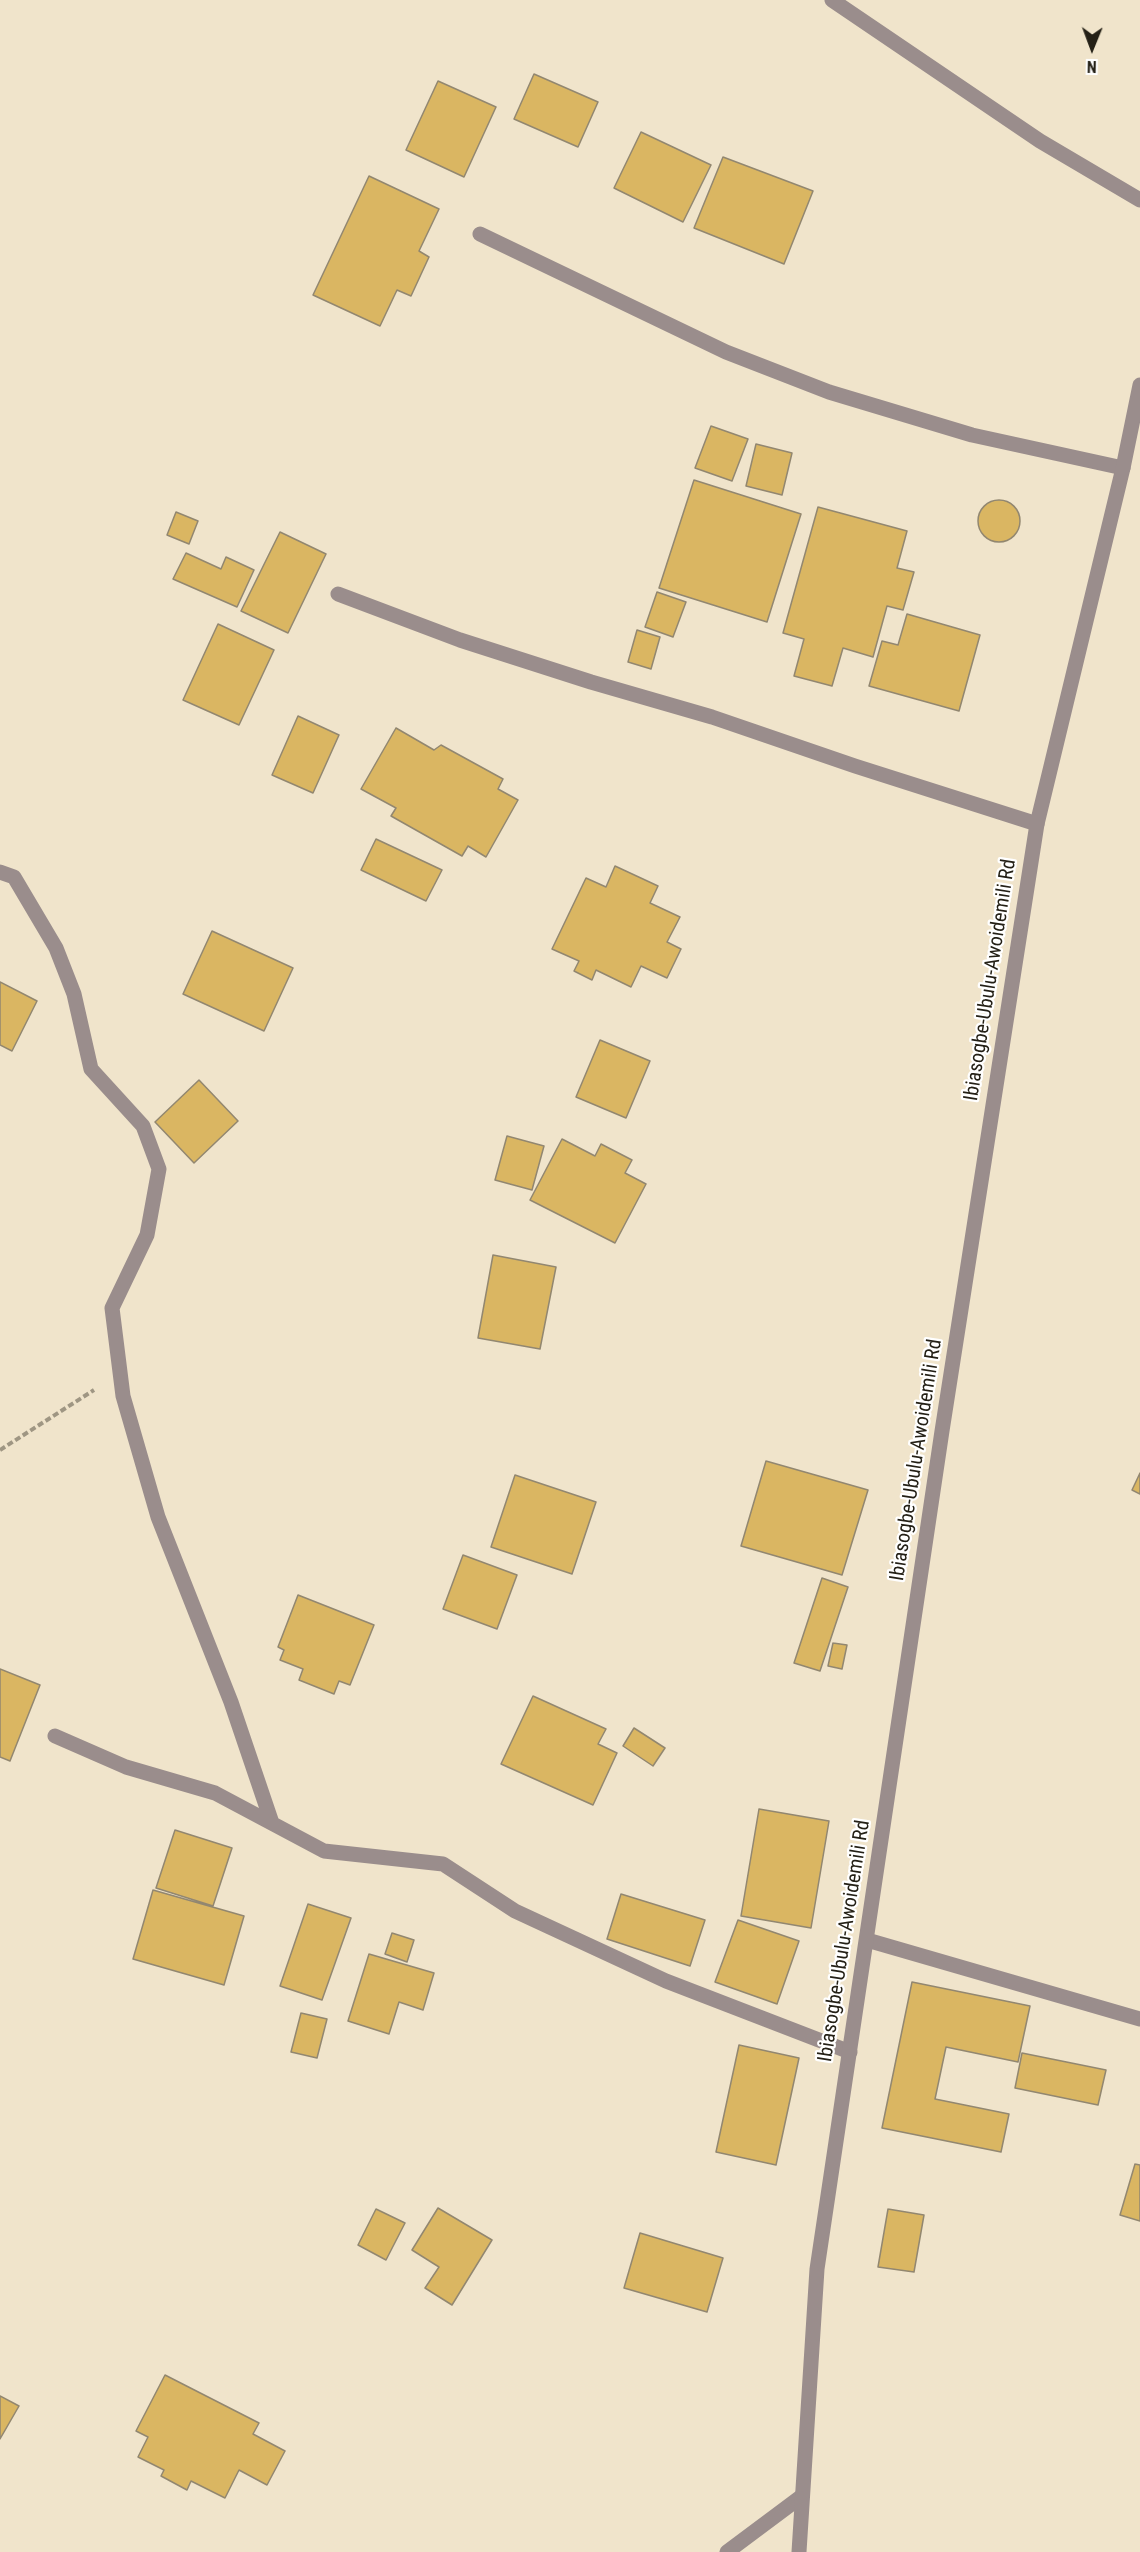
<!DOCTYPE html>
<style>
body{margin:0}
#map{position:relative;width:1140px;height:2552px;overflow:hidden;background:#f0e4cb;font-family:"Roboto Condensed",sans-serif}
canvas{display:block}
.north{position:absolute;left:1062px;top:18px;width:60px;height:60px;-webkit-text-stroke:4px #fff;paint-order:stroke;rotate:181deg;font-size:16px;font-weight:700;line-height:24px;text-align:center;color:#242016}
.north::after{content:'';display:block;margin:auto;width:21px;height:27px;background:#242016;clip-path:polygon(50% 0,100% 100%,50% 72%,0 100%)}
</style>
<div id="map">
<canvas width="1140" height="2552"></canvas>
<div class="north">N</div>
</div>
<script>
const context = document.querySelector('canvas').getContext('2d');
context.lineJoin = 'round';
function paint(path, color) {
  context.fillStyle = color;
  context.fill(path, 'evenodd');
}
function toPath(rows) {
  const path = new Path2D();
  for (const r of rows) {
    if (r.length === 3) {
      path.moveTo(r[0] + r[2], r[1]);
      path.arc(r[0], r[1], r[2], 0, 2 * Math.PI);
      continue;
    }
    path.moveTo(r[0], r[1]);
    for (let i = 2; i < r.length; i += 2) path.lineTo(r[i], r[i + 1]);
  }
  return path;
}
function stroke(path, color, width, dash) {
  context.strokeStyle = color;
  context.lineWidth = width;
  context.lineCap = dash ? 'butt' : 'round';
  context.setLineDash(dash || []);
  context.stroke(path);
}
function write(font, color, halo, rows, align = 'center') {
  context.font = font + ' "Roboto Condensed",sans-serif';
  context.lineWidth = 4.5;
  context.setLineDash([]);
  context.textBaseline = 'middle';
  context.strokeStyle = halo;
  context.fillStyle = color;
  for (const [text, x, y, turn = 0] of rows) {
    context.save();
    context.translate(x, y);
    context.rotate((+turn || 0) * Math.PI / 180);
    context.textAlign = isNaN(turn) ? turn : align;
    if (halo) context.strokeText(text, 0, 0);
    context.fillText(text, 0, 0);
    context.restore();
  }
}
const building = toPath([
 [534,74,598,102,578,147,514,119,534,74],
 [438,81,496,107,464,177,406,150,438,81],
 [641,132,711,165,683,222,614,188,641,132],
 [723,157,813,191,784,264,694,228,723,157],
 [369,176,439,209,419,251,429,257,411,296,397,290,380,326,313,295,369,176],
 [711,426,748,439,732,481,695,468,711,426],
 [756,444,792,453,782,495,746,486,756,444],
 [694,480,801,514,767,622,659,588,694,480],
 [999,521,21],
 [818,507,907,531,897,568,914,572,903,610,887,606,873,657,843,648,832,686,794,676,804,639,783,633,818,507],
 [176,512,198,521,189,544,167,535,176,512],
 [280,532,326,554,288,633,241,611,280,532],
 [186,553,221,569,226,557,254,570,237,607,173,579,186,553],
 [657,592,686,602,673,637,645,627,657,592],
 [907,614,980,635,959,711,869,686,882,641,898,645,907,614],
 [218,624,274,650,239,725,183,700,218,624],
 [637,630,660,637,651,669,628,662,637,630],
 [298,716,339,735,313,793,272,775,298,716],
 [396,728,434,750,441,745,503,779,498,789,518,800,486,857,468,846,462,856,391,816,396,808,361,789,396,728],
 [376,839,442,870,426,901,361,870,376,839],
 [615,866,658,886,650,903,680,917,667,942,681,949,667,978,641,966,631,987,596,970,592,980,574,971,579,961,552,949,586,878,606,887,615,866],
 [212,931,293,968,264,1031,183,994,212,931],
 [0,982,37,1001,12,1051,0,1045,0,982],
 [600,1040,650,1061,626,1118,576,1097,600,1040],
 [199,1080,238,1121,194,1163,155,1122,199,1080],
 [507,1136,544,1146,532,1190,495,1180,507,1136],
 [562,1139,595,1156,601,1144,632,1160,625,1173,646,1184,615,1243,530,1200,562,1139],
 [493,1255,556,1267,540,1349,478,1338,493,1255],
 [766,1461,868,1490,842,1575,741,1546,766,1461],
 [1140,1473,1140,1494,1132,1490,1140,1473],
 [515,1475,596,1502,572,1574,491,1547,515,1475],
 [463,1555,517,1575,497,1629,443,1609,463,1555],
 [822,1578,848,1587,820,1671,794,1663,822,1578],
 [298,1595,374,1625,350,1685,339,1681,334,1694,299,1680,303,1669,280,1660,284,1650,278,1647,298,1595],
 [833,1643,847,1645,842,1669,828,1666,833,1643],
 [0,1669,40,1685,10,1761,0,1757,0,1669],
 [533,1696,606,1729,598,1744,617,1753,593,1805,501,1764,533,1696],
 [634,1728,665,1748,653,1766,623,1746,634,1728],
 [759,1809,829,1821,811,1928,741,1916,759,1809],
 [175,1830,232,1848,213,1906,156,1888,175,1830],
 [153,1890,244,1916,224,1985,133,1959,153,1890],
 [621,1894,705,1920,690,1966,607,1939,621,1894],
 [308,1904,351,1918,322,2000,280,1986,308,1904],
 [738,1920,799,1941,777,2004,715,1982,738,1920],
 [392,1933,414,1940,407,1962,385,1954,392,1933],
 [369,1954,434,1973,423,2010,399,2002,389,2034,348,2021,369,1954],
 [912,1982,1030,2006,1018,2062,946,2047,935,2099,1009,2114,1001,2152,882,2128,912,1982],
 [301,2013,327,2019,317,2058,291,2052,301,2013],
 [739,2045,799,2058,776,2165,716,2152,739,2045],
 [1022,2053,1106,2070,1098,2105,1015,2088,1022,2053],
 [1135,2164,1140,2165,1140,2221,1120,2215,1135,2164],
 [438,2208,492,2240,452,2305,425,2288,439,2267,412,2250,438,2208],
 [376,2209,405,2223,386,2260,358,2245,376,2209],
 [888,2209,924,2215,914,2272,878,2267,888,2209],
 [640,2233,723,2258,707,2312,624,2288,640,2233],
 [165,2375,259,2423,253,2434,285,2451,267,2485,239,2470,225,2498,191,2481,187,2490,161,2476,164,2470,138,2457,148,2437,136,2431,165,2375],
 [0,2396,19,2406,0,2439,0,2396]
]);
paint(building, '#dab662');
stroke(building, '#928770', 1.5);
stroke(toPath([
 [0,1450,94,1390]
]), '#9f9683', 4, [6, 3]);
stroke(toPath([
 [832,0,1040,141,1140,200],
 [480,234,726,352,829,392,972,435,1123,468],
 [338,594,460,640,591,682,712,717,855,766,1037,824],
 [0,872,14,877,56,948,74,994,91,1069,143,1126,159,1169,147,1235,112,1308,123,1396,158,1517,231,1702,272,1823],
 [55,1736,126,1767,215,1793,324,1851,443,1864,515,1911,666,1981,850,2052],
 [867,1940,1140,2019],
 [727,2552,802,2496]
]), '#9a8d8c', 15);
stroke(toPath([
 [799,2552,817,2269,942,1431,1037,824,1123,468,1140,385]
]), '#9a8d8c', 15);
write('20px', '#242016', '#fff', [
 ["Ibiasogbe-Ubulu-Awoidemili Rd",991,980,-81],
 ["Ibiasogbe-Ubulu-Awoidemili Rd",917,1460,-81],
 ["Ibiasogbe-Ubulu-Awoidemili Rd",845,1941,-81]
]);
</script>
